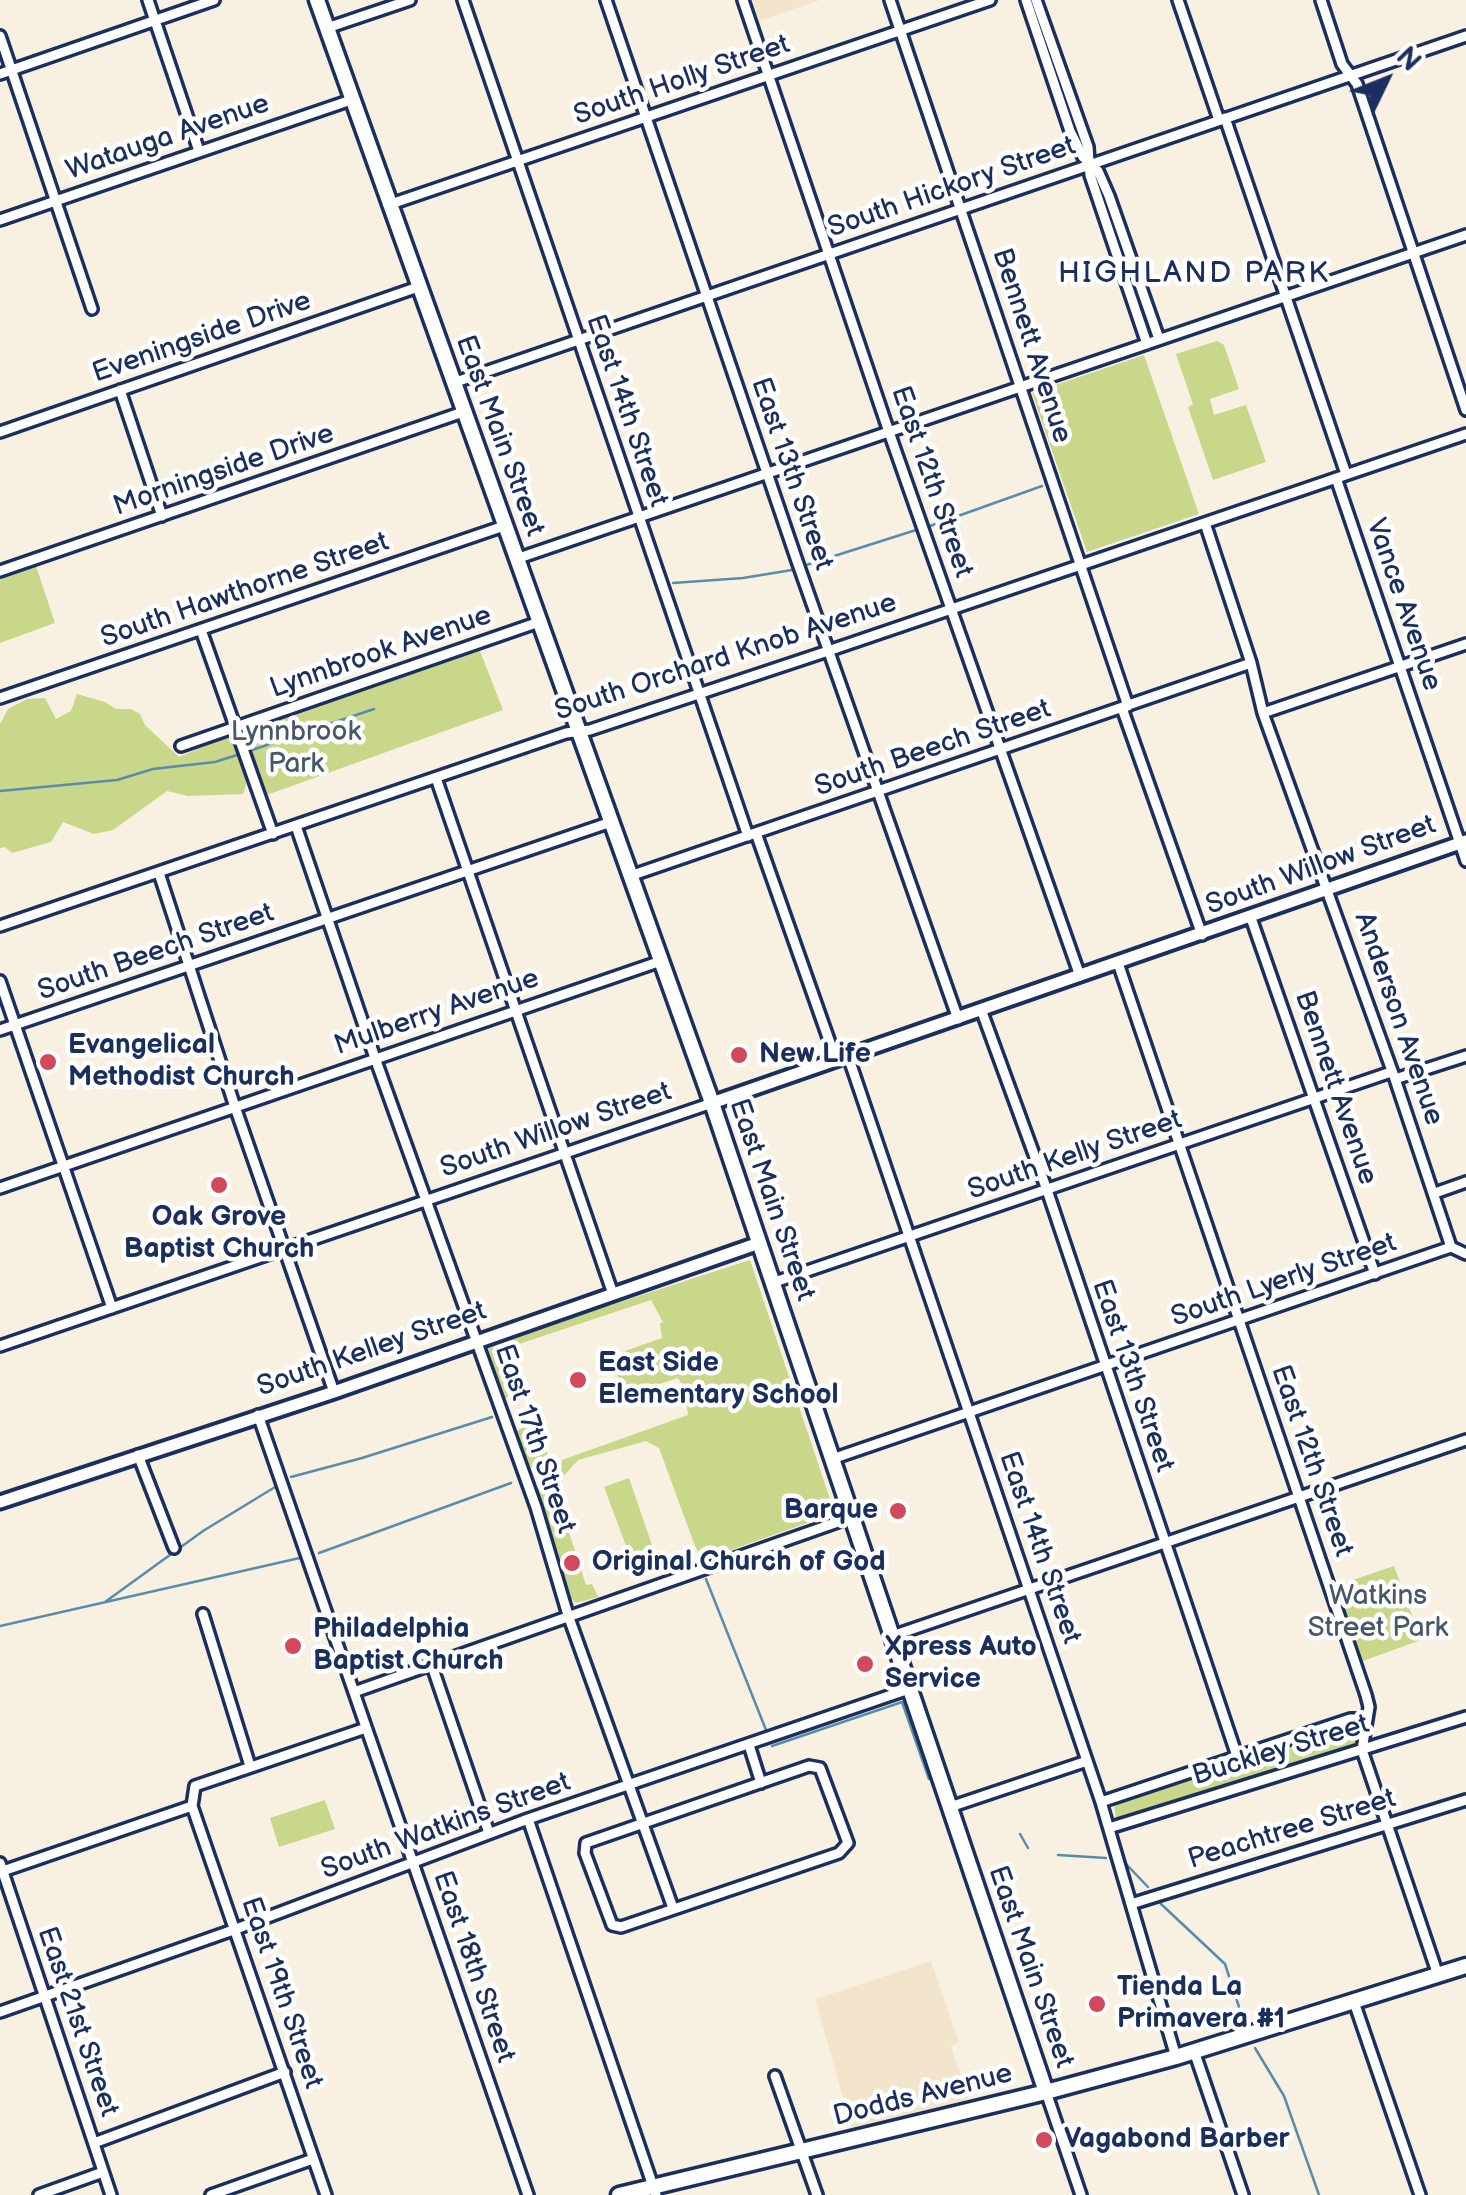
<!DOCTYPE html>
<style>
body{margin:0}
#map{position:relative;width:1466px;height:2195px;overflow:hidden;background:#f8f0e1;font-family:"Balsamiq Sans",sans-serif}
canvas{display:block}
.north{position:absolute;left:1336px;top:30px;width:100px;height:100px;-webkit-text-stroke:8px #fff;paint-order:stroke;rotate:47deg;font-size:28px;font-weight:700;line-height:40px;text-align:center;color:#1b2f5e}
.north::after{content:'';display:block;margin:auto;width:35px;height:45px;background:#1b2f5e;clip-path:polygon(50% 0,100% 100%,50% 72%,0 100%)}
</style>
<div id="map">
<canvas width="1466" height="2195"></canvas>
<div class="north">N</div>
</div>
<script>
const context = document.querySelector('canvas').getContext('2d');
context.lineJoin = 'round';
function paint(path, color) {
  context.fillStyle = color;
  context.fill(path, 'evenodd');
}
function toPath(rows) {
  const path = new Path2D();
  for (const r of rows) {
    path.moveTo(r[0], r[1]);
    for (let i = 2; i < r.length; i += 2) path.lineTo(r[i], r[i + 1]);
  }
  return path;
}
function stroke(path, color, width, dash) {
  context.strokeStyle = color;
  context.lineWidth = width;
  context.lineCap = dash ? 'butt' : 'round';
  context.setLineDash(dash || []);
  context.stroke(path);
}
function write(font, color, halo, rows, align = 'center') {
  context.font = font + ' "Balsamiq Sans",sans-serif';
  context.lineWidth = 9;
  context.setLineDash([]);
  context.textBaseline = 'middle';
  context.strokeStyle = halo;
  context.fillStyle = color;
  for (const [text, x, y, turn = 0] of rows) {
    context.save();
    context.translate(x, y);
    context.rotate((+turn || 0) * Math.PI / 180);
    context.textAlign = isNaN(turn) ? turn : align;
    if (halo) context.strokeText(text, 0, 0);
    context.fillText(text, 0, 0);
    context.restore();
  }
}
paint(toPath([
 [752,0,820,0,759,21],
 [931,1961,959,2042,951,2046,968,2099,852,2129,815,1999]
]), '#f3e5cc');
paint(toPath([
 [1217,341,1224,345,1239,389,1210,399,1214,415,1246,405,1266,462,1213,480,1188,407,1193,404,1176,354],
 [1144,355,1199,514,1087,552,1032,393],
 [36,566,55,623,0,643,0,578],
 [480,651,503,710,264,796,244,731],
 [77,694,105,702,116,709,131,709,140,714,145,725,179,757,225,737,235,742,247,781,243,794,188,796,167,791,113,830,94,834,63,822,51,842,12,853,5,847,0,848,0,724,8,709,27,699,45,698,56,719,71,711],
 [750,1260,832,1505,832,1514,703,1560,695,1546,659,1448,646,1441,578,1460,562,1478,562,1498,559,1501,586,1585,592,1584,598,1597,576,1603,568,1596,533,1490,551,1482,560,1471,562,1460,688,1415,686,1401,690,1398,678,1378,615,1398,615,1383,620,1382,615,1367,602,1365,599,1360,662,1338,660,1324,663,1322,651,1300,501,1350,511,1377,504,1379,508,1397,504,1399,487,1345],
 [530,1423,539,1429,549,1458,549,1465,543,1469,533,1470,523,1456,517,1431],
 [629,1478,654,1551,631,1559,604,1487],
 [1394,1566,1421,1640,1360,1662,1335,1586],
 [1345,1724,1353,1726,1357,1732,1356,1744,1352,1746,1125,1818,1116,1817,1114,1807,1123,1801],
 [325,1800,335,1829,279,1847,270,1818]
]), '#c9d78b');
stroke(toPath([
 [930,526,1042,486],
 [806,565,916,530],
 [673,583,743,578,792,570],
 [252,750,374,709],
 [0,791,117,780,153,769,215,762,237,755],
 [291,1477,362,1458,492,1417],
 [319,1553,511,1483],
 [706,1579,766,1730],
 [105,1602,203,1531,280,1484],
 [0,1626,304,1557],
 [772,1746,902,1702,929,1779],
 [1020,1834,1028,1848],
 [1058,1855,1106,1858],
 [1127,1865,1148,1887],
 [1161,1904,1225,1964,1239,2007],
 [1255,2048,1284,2096,1319,2195]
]), '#578dab', 2.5);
const minor = toPath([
 [148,0,199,151],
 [463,0,748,836],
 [606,0,797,561,958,1019],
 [743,0,889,432,1080,976],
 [890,0,1128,706],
 [1026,0,1070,131,1083,157,1098,171,1109,196,1159,339],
 [1036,0,1088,147,1090,175,1147,344],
 [1178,0,1219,120],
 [1321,0,1342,64,1357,84,1466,410],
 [327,28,410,0],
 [0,36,92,309],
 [0,74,214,0],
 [1225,118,1346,474],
 [388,205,990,0],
 [0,220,351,100],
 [453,383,1466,36],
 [120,390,162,516],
 [0,432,418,287],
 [1336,478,1466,861],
 [1205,523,1251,663,1263,713,1395,1079,1451,1247],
 [516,559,1466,235],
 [0,571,463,412],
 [201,630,273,834],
 [0,698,504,526],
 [1122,708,1202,935],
 [1263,713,1466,644],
 [181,746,539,622],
 [436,778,613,1294],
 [296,826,375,1058,536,1507,568,1615,673,1908],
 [756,833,836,1060],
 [159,873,235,1107,334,1392],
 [630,876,1251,663],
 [1251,918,1375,1274],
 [0,926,566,733,590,730,828,651,1466,434],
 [1118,963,1366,1695,1369,1707,1362,1750,1438,1975],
 [0,981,112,1308],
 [982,1012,1047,1190,1237,1756],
 [0,1030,611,822],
 [848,1056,1101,1802,1176,2057],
 [1395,1079,1466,1056],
 [0,1188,661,961],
 [1435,1193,1466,1182],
 [772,1283,1391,1072],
 [0,1346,712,1103],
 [258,1415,528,2195],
 [138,1455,174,1548],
 [832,1459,1451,1247,1466,1254],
 [203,1614,250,1766],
 [892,1636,1466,1440],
 [431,1663,489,1833],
 [354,1692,852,1517],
 [749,1745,761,1783],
 [809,1766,820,1768,848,1843,839,1853,621,1927,612,1925,585,1853,586,1843,809,1766],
 [1101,1802,1350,1719,1367,1719],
 [192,1806,326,2195],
 [950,1807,1087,1761],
 [528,1819,656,2195],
 [1109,1828,1466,1717],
 [0,1863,111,2195],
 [0,1872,192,1806,195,1786,366,1728],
 [1131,1904,1466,1800],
 [1354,2002,1420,2195],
 [0,2012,236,1929,528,1819,909,1689],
 [1194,2051,1243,2195],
 [775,2076,817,2195],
 [1046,2092,1081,2195],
 [94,2143,285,2072],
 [39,2195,103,2172],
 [211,2195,313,2159]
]);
const secondary = toPath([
 [712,1103,1466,841],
 [0,1502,334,1392,759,1243]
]);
const primary = toPath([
 [317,0,712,1103,1046,2092],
 [619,2195,1046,2092,1176,2057,1466,1966]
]);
stroke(minor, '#1b2f5e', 16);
stroke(secondary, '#1b2f5e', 19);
stroke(primary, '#1b2f5e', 21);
stroke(minor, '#fff', 9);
stroke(secondary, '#fff', 11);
stroke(primary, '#fff', 14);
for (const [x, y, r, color] of [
 [739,1055,10,"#d1495b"],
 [48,1062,10,"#d1495b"],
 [219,1185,10,"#d1495b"],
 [578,1380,10,"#d1495b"],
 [898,1511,10,"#d1495b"],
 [572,1563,10,"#d1495b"],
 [293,1646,10,"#d1495b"],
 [865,1664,10,"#d1495b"],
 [1097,2004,10,"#d1495b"],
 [1044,2140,10,"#d1495b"]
]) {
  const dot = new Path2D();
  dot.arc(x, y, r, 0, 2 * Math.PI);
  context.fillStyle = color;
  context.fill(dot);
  stroke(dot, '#fff', 4);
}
write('28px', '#1b2f5e', '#fff', [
 ["South Holly Street",682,81,-19],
 ["Watauga Avenue",168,138,-19],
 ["South Hickory Street",952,188,-19],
 ["Eveningside Drive",202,338,-19],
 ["Bennett Avenue",1031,346,72],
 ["East 14th Street",626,411,71],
 ["East Main Street",499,436,70],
 ["Morningside Drive",224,471,-19],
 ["East 13th Street",791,474,71],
 ["East 12th Street",931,482,71],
 ["South Hawthorne Street",245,591,-19],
 ["Vance Avenue",1403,605,71],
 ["Lynnbrook Avenue",381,653,-19],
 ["South Orchard Knob Avenue",726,658,-18],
 ["South Beech Street",933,749,-19],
 ["South Willow Street",1321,866,-20],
 ["South Beech Street",156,953,-19],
 ["Mulberry Avenue",437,1013,-19],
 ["Anderson Avenue",1398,1019,71],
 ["Bennett Avenue",1335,1088,71],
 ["South Willow Street",556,1131,-19],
 ["South Kelly Street",1075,1156,-19],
 ["East Main Street",771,1200,71],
 ["South Lyerly Street",1284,1281,-19],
 ["South Kelley Street",372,1350,-19],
 ["East 13th Street",1132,1376,71],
 ["East 17th Street",534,1439,71],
 ["East 12th Street",1311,1461,71],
 ["East 14th Street",1039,1548,71],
 ["Buckley Street",1281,1751,-17],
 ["South Watkins Street",446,1827,-20],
 ["Peachtree Street",1292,1830,-17],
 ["East 18th Street",473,1967,71],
 ["East Main Street",1030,1967,71],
 ["East 19th Street",281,1993,71],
 ["East 21st Street",77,2022,71],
 ["Dodds Avenue",923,2096,-14]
]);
write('28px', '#465969', '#fff', [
 ["Lynnbrook",296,733],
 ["Park",296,765],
 ["Watkins",1378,1597],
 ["Street Park",1378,1629]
]);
write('bold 28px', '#1b2f5e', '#fff', [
 ["Evangelical",68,1046],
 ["Methodist Church",68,1078],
 ["New Life",759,1055],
 ["Oak Grove",219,1218,"center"],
 ["Baptist Church",219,1250,"center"],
 ["East Side",598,1364],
 ["Elementary School",598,1396],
 ["Barque",878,1511,"right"],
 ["Original Church of God",592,1563],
 ["Philadelphia",313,1630],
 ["Baptist Church",313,1662],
 ["Xpress Auto",885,1648],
 ["Service",885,1680],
 ["Tienda La",1117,1988],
 ["Primavera #1",1117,2020],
 ["Vagabond Barber",1064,2140]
], 'left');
context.letterSpacing = '2.5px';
write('30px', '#1b2f5e', '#fff', [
 ["HIGHLAND PARK",1194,274]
]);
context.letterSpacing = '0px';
</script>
